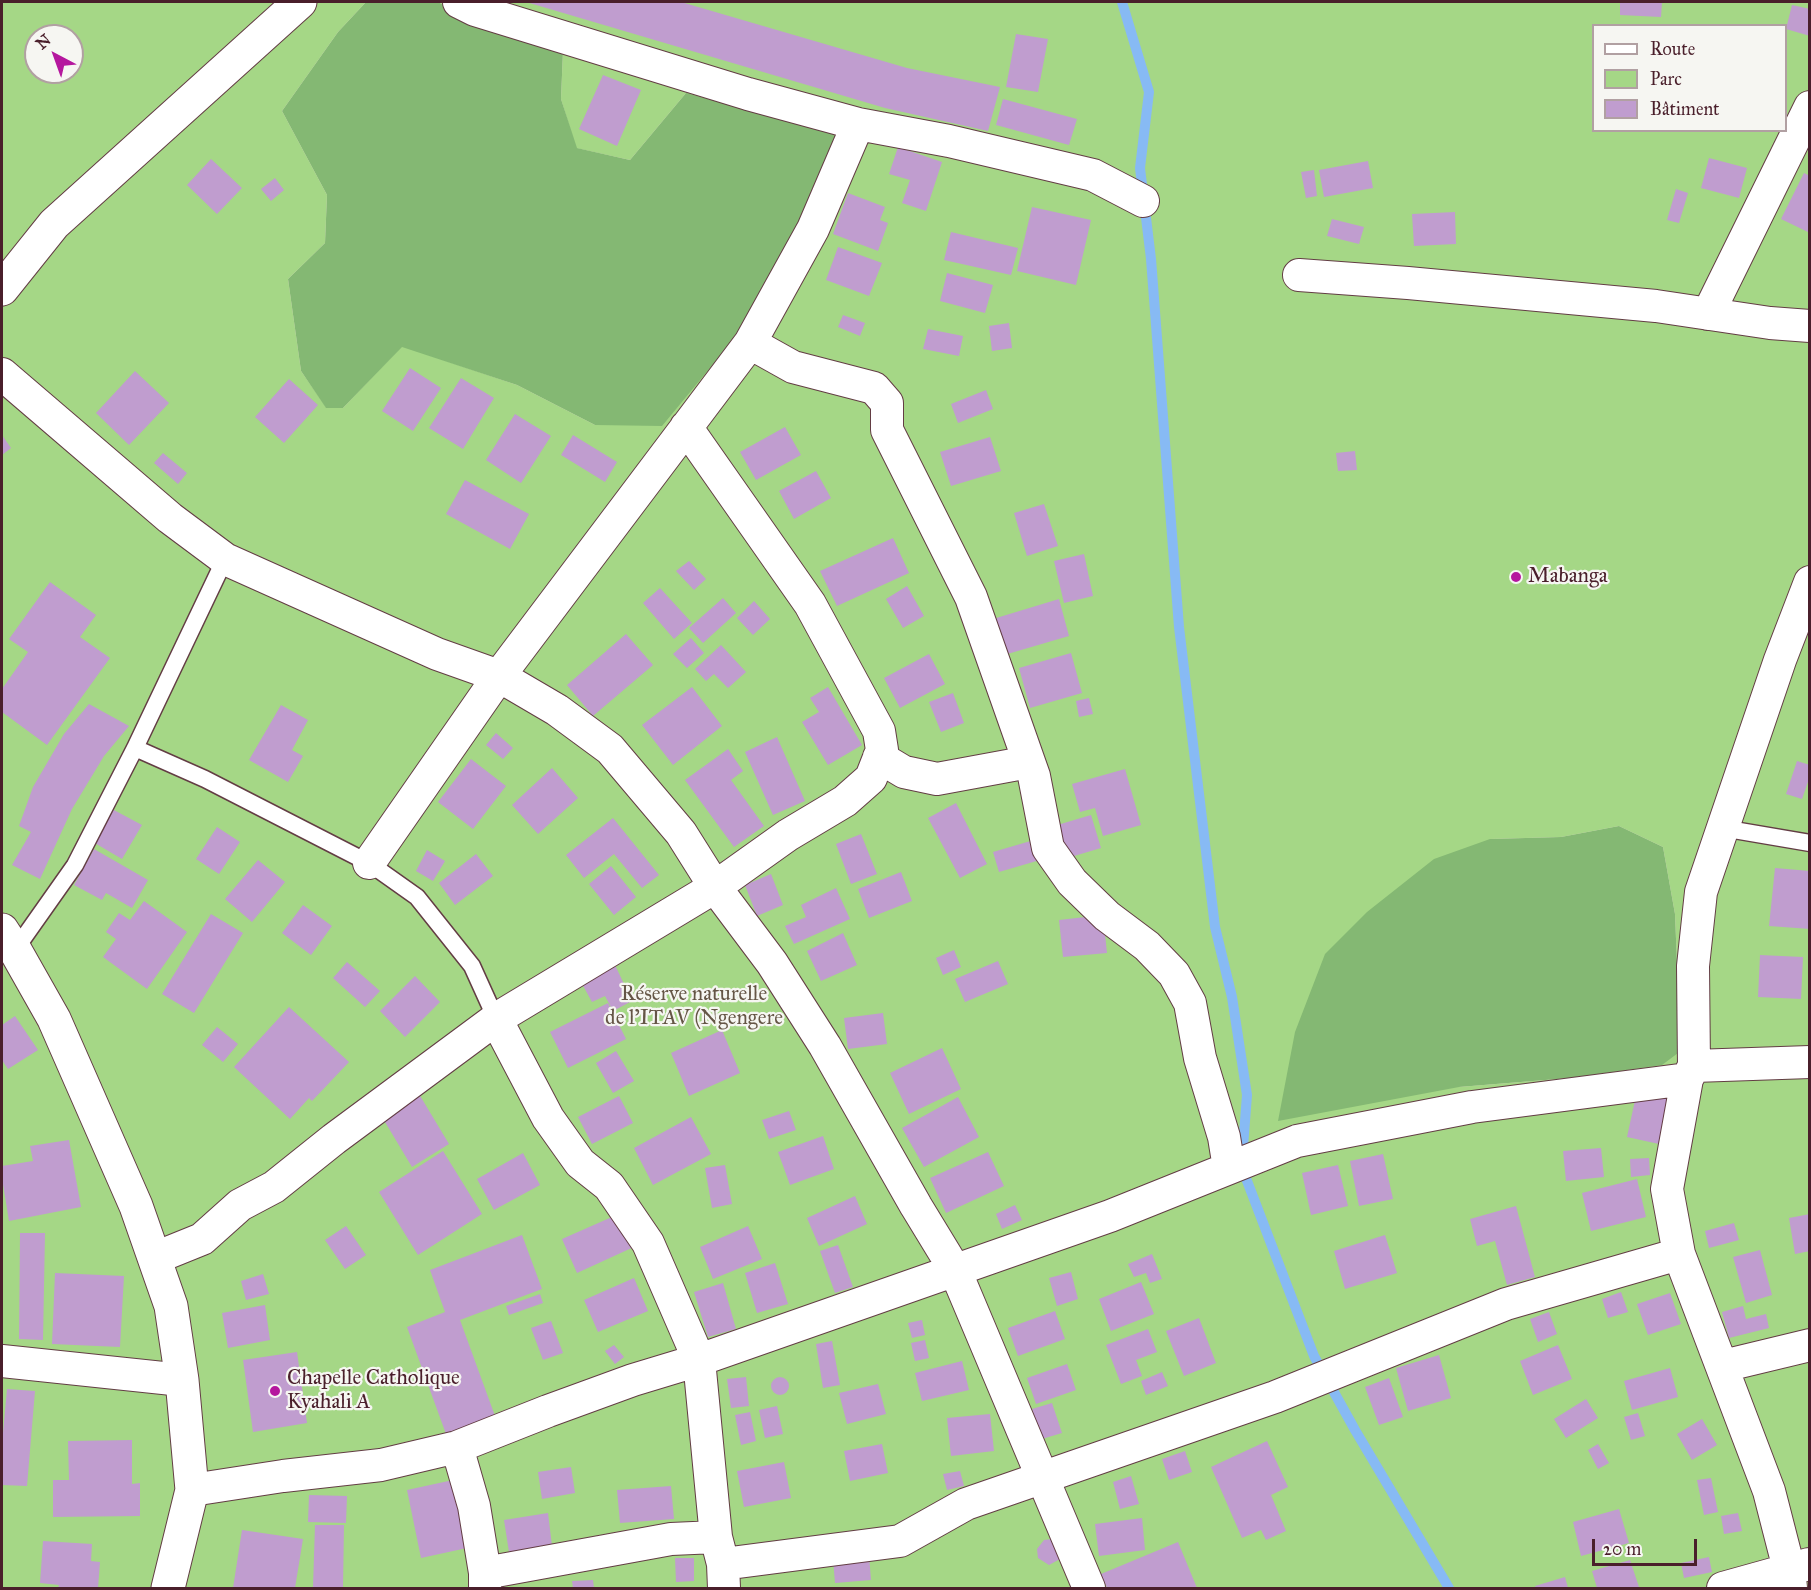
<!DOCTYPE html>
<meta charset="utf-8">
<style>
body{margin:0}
#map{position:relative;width:1811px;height:1590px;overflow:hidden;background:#efe9d3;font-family:"IM FELL Great Primer",serif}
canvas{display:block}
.frame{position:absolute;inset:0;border:3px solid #4a1f2b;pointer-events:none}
.legend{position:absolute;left:1592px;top:24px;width:195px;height:108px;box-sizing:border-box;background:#f6f6f2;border:2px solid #b1a0a2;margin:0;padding:8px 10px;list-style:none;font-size:18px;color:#4a1f2b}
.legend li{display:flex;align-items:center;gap:12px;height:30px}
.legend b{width:30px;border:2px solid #b1a0a2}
.north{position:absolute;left:24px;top:24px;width:60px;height:60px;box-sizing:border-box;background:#f6f6f2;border:2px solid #b1a0a2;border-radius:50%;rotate:319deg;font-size:16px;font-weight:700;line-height:24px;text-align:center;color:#4a1f2b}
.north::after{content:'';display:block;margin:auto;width:21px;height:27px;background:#b5179e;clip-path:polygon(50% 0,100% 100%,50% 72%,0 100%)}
.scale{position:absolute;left:1592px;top:1539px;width:105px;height:27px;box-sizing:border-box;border:3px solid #4a1f2b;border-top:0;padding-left:8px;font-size:18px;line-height:21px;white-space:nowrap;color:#4a1f2b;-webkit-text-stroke:4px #f6f6f2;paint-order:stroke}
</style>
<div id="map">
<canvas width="1811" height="1590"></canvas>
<div class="frame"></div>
<ul class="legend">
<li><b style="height:8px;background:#fff"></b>Route</li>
<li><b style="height:16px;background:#a5d786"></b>Parc</li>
<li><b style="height:16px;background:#c09dcf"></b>Bâtiment</li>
</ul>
<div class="north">N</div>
<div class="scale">20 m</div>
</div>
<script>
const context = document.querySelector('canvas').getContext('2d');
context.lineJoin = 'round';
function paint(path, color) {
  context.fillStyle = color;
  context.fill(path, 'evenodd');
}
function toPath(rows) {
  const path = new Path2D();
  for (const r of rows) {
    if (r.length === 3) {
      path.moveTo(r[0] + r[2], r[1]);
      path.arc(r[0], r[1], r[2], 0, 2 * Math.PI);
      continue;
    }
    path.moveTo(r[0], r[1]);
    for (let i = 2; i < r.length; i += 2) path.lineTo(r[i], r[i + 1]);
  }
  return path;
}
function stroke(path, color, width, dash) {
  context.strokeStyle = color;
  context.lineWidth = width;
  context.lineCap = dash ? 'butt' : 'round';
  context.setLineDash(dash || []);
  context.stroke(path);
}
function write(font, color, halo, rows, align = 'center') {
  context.font = font + ' "IM FELL Great Primer",serif';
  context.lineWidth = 4.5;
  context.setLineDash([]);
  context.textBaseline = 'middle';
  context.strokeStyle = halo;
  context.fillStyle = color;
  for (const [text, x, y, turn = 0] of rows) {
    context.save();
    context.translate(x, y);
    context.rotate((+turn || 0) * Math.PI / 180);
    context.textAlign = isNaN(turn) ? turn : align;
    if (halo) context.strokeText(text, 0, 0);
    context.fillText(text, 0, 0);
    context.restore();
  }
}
paint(toPath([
 [2,2,366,2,338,32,282,111,327,195,325,243,288,279,301,371,326,407,343,408,402,346,517,385,595,425,686,93,630,160,576,148,561,99,563,51,479,23,438,2,1809,2,1809,1588,2,1588],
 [1594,26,1786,26,1786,130,1594,130],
 [36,36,72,36,72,72,36,72],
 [1619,826,1663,847,1675,914,1678,988,1570,1078,1459,1087,1490,839,1561,837]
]), '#a5d786');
paint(toPath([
 [366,2,438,2,479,23,563,51,561,99,577,148,630,160,686,93,839,135,792,242,729,345,662,426,595,425,517,385,402,347,343,408,326,408,301,371,288,279,325,243,327,195,282,111,338,32],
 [1619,826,1663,847,1675,914,1678,988,1686,1047,1662,1065,1570,1078,1459,1087,1278,1121,1295,1032,1325,954,1367,912,1434,859,1490,839,1561,837]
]), '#84b873');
stroke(toPath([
 [1122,2,1149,92,1140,168,1151,259,1179,627,1215,927,1232,997,1247,1095,1242,1160,1244,1173,1314,1356,1355,1430,1449,1588]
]), '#87baf4', 10);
paint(toPath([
 [526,2,681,2,907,68,1000,87,988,131,885,108],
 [1620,2,1662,2,1661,17,1620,15],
 [1792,5,1810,9,1810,36,1786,29],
 [1016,34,1048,39,1038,92,1006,87],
 [603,75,641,90,617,146,579,129],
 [1003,99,1077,119,1069,145,996,125],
 [898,147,942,162,926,211,902,203,910,180,889,174],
 [1709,158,1747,168,1739,198,1701,188],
 [211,159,242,188,217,214,187,185],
 [1368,161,1373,188,1324,197,1319,170],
 [1314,170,1317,196,1306,198,1301,172],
 [1804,173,1810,176,1810,233,1781,219],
 [275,178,284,190,271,201,261,189],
 [1676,189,1688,193,1679,223,1667,220],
 [848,193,885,207,880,220,888,223,878,251,833,234],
 [1032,207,1091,220,1076,285,1017,271],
 [1455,212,1456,244,1414,246,1412,214],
 [1332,219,1364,227,1359,244,1327,236],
 [951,232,1018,248,1011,275,944,260],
 [838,247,882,263,869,296,826,280],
 [947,273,993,285,985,313,940,301],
 [843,315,865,323,860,336,838,327],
 [1009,323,1012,348,992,351,989,326],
 [928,329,963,336,959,356,923,349],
 [410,368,441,388,413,431,382,411],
 [135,371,169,403,129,445,96,413],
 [461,378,494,398,463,449,429,428],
 [289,379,318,405,284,443,255,417],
 [986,390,993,409,958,423,951,404],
 [515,414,551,436,521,483,486,460],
 [785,427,801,455,756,480,740,452],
 [2,435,11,448,2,455],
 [573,435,617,462,605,482,561,455],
 [990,437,1001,471,951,486,940,452],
 [1355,451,1357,470,1338,471,1336,453],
 [163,453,187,473,178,484,154,463],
 [816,471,831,498,794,519,779,491],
 [465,480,529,514,510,549,446,514],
 [1044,504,1058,546,1027,556,1014,513],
 [893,538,909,573,837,606,820,571],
 [1084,554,1093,596,1064,603,1054,561],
 [689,561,706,579,694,590,676,571],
 [50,582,96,615,80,637,110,658,47,745,2,712,2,689,28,652,9,639],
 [907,586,924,616,903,628,886,599],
 [660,588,692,623,674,639,643,603],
 [723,598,736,613,703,643,689,628],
 [1059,599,1069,636,1004,655,993,619],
 [754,601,770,619,753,635,737,618],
 [626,634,653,665,593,716,567,685],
 [691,638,704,653,687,668,673,654],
 [721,645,746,672,728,688,714,674,706,681,695,669],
 [1071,653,1082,693,1030,708,1019,668],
 [929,654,945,684,900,708,884,678],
 [692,687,722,726,673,765,642,725],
 [828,687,862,745,828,765,802,722,819,712,810,698],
 [953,693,964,723,941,732,929,702],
 [1089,698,1093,714,1079,717,1076,701],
 [89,704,129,726,104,756,72,809,40,879,12,865,31,832,19,826,33,787,64,734],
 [281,705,308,720,292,750,303,756,288,782,249,760],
 [496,733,513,748,503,759,486,745],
 [777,737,805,801,773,815,745,752],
 [728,749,743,771,731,780,764,826,734,847,685,780],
 [471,759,506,786,473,829,438,802],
 [1797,761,1810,765,1810,776,1802,799,1786,794],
 [552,768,578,798,538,834,512,805],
 [1125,769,1141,825,1103,836,1095,808,1080,812,1072,784],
 [956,803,987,864,960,878,928,818],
 [112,809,142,825,122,859,93,842],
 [1091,815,1101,848,1064,859,1054,826],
 [613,818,659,875,642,888,614,854,584,878,566,855],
 [217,827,240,842,219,874,196,859],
 [861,834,877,874,851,884,836,844],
 [1034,840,1040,860,999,872,993,852],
 [94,849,148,880,132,908,106,893,102,900,74,885],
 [427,850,445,861,433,881,416,871],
 [476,854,493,876,455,905,439,883],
 [258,860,285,882,252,922,225,899],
 [611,866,636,897,614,915,589,884],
 [1775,868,1810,871,1810,929,1769,926],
 [901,872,912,901,869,918,858,889],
 [771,874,783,905,757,916,745,885],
 [836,888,850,919,794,944,785,926,806,917,801,905],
 [144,901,187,932,147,989,103,957,116,939,106,932,119,913,130,920],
 [303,905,332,926,311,955,282,933],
 [211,914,243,933,194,1013,162,994],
 [1103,915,1107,953,1063,957,1059,920],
 [843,933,857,965,821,981,807,951],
 [954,950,961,967,943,975,936,958],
 [1760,955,1803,957,1801,999,1758,997],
 [998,961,1008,984,965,1002,955,979],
 [347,962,380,991,365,1007,333,978],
 [615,965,632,1001,613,1011,605,996,592,1002,581,982],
 [415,976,440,1002,405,1037,380,1011],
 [608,1003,626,1039,568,1068,550,1032],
 [289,1007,349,1062,312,1101,309,1098,290,1119,234,1067],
 [883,1013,887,1044,848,1049,844,1018],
 [15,1016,38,1050,8,1069,2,1060,2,1025],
 [217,1027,238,1044,223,1062,202,1045],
 [722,1030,740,1073,689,1096,671,1053],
 [942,1048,961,1089,909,1114,890,1073],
 [616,1051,634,1081,613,1093,596,1063],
 [1637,1091,1668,1097,1659,1144,1627,1137],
 [419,1094,449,1144,412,1167,382,1117],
 [619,1096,633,1123,592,1144,578,1117],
 [958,1097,979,1137,924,1167,902,1128],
 [789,1111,796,1130,769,1139,762,1120],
 [691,1117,711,1154,653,1185,634,1148],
 [823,1136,834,1169,790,1185,778,1152],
 [69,1140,81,1207,9,1221,2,1178,2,1166,33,1161,30,1146],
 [1601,1148,1604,1177,1566,1181,1563,1151],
 [443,1151,482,1214,418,1255,379,1192],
 [988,1152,1004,1186,946,1213,930,1178],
 [523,1153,540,1185,494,1210,477,1179],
 [1383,1154,1393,1199,1359,1206,1350,1161],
 [1649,1158,1650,1175,1631,1177,1630,1159],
 [725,1165,732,1204,712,1208,705,1168],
 [1338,1165,1348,1206,1311,1215,1302,1173],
 [1637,1179,1646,1217,1591,1231,1582,1193],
 [855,1196,867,1224,819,1246,807,1218],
 [1015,1205,1022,1220,1002,1229,996,1214],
 [1516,1206,1535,1277,1507,1285,1495,1241,1477,1246,1470,1219],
 [621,1213,636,1246,577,1273,562,1239],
 [1810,1214,1810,1251,1795,1254,1789,1218],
 [1734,1223,1739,1240,1709,1248,1705,1231],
 [346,1226,366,1255,345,1269,325,1240],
 [748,1226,762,1259,713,1279,700,1247],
 [20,1233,45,1233,43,1340,19,1339],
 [522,1235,542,1289,460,1320,495,1416,446,1434,407,1327,445,1312,430,1270],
 [1385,1235,1397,1273,1345,1289,1334,1251],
 [838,1245,853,1287,835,1293,820,1251],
 [1760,1250,1772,1295,1746,1303,1733,1257],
 [1152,1254,1162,1279,1150,1283,1146,1273,1134,1277,1128,1264],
 [775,1263,788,1304,757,1313,745,1273],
 [1071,1272,1078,1299,1057,1306,1049,1278],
 [55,1273,124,1276,120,1347,52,1344],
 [263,1274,269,1294,246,1300,241,1281],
 [634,1278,648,1311,598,1332,584,1300],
 [1141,1282,1154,1314,1111,1331,1099,1299],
 [723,1283,736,1329,708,1337,694,1292],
 [1621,1292,1628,1312,1608,1318,1602,1299],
 [1670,1293,1681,1324,1648,1335,1637,1304],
 [540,1294,543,1303,509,1315,506,1306],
 [265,1305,270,1340,228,1348,222,1313],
 [1743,1306,1746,1319,1766,1314,1769,1328,1729,1338,1722,1312],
 [1055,1311,1065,1339,1018,1356,1008,1328],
 [1549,1312,1557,1334,1538,1342,1530,1319],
 [1199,1318,1216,1363,1184,1376,1166,1331],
 [922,1320,925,1335,912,1338,908,1323],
 [551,1321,563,1353,543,1360,531,1328],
 [1148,1329,1157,1352,1136,1360,1142,1376,1121,1384,1106,1345],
 [925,1340,929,1358,915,1361,911,1343],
 [832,1341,840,1385,823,1388,816,1344],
 [614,1345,624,1357,615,1364,605,1351],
 [1558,1345,1572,1379,1533,1395,1520,1361],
 [297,1352,307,1423,253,1432,243,1360],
 [1439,1355,1451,1398,1408,1411,1396,1368],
 [962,1361,969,1390,922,1401,915,1373],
 [1067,1364,1076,1390,1036,1404,1027,1378],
 [1670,1368,1678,1397,1632,1410,1624,1381],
 [1162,1372,1168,1386,1146,1395,1141,1381],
 [780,1386,9],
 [746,1377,749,1406,731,1408,727,1379],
 [1389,1378,1403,1417,1379,1425,1365,1387],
 [878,1384,886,1414,847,1424,839,1393],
 [7,1389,35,1391,27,1486,2,1485,2,1444],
 [1586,1399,1598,1418,1566,1438,1554,1419],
 [1052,1403,1062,1433,1042,1439,1032,1409],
 [777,1406,783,1434,765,1438,759,1410],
 [750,1412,756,1441,741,1445,735,1415],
 [1638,1413,1645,1436,1631,1440,1624,1417],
 [990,1414,994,1451,951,1456,947,1418],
 [1702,1419,1717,1445,1692,1460,1677,1434],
 [132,1440,132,1484,140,1483,140,1516,53,1517,53,1480,69,1480,68,1441],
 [1267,1441,1288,1487,1271,1495,1286,1531,1266,1540,1261,1530,1242,1538,1211,1467],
 [882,1444,888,1473,850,1481,844,1451],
 [1598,1444,1609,1463,1598,1469,1588,1450],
 [1185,1451,1192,1472,1169,1480,1162,1459],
 [784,1462,791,1498,744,1507,737,1471],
 [571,1467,575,1493,542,1499,538,1472],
 [960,1471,964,1486,947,1490,943,1474],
 [1131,1476,1139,1504,1120,1509,1113,1482],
 [1711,1478,1718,1512,1704,1515,1697,1480],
 [453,1480,467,1548,421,1558,407,1490],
 [671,1486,674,1519,620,1523,617,1490],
 [309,1495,347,1496,346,1523,308,1522],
 [1619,1509,1629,1543,1581,1556,1573,1522],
 [548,1513,552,1546,509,1552,504,1520],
 [1738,1513,1742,1531,1724,1534,1721,1516],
 [1142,1518,1145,1550,1099,1556,1095,1524],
 [315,1525,344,1525,343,1588,313,1587],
 [242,1530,303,1539,295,1588,233,1588],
 [1052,1539,1060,1559,1049,1565,1038,1558,1037,1549,1044,1540],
 [43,1541,92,1544,91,1561,100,1562,98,1588,58,1588,59,1585,40,1583],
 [1178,1542,1197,1588,1172,1588,1171,1587,1107,1588,1101,1574],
 [869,1555,871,1580,835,1583,833,1559],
 [1709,1557,1712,1572,1684,1578,1681,1563],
 [675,1558,694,1558,694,1581,676,1582],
 [1630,1560,1639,1587,1597,1588,1592,1571],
 [1565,1577,1568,1588,1536,1588,1535,1586],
 [593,1580,594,1588,573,1588,572,1581]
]), '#c09dcf');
const service = toPath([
 [135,748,205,779,369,863,417,897,472,966,496,1019],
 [1722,828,1810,843],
 [15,950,75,865,135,748,225,559]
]);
const minor = toPath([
 [459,2,475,10,748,94,858,124,949,141,1093,175,1143,201],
 [1299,275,1408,283,1656,306,1770,323,1810,326],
 [1708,314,1810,107],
 [750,343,793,367,874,388,887,403,887,430,971,597,1034,776,1048,848,1072,882,1107,916,1147,946,1174,974,1190,1003,1200,1058,1224,1137,1229,1168],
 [2,374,170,518,225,559,437,654,499,676,557,710,610,749,681,833,715,887,772,963,825,1046,916,1206,955,1270,1089,1588],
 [879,757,904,772,937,779,1029,762],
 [369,863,499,676,750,343,813,229,858,124],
 [496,1019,548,1118,580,1163,609,1186,648,1243,699,1360,716,1537,723,1564,724,1588],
 [1694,1066,1693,966,1701,892,1780,660,1810,582],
 [155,1258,202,1239,240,1205,274,1187,334,1139,496,1019,715,887,788,835,845,801,871,778,882,750,879,731,810,604,686,427],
 [2,1361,182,1380],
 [1723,1366,1810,1345],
 [457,1447,474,1506,485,1573,485,1588],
 [192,1490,283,1476,381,1465,457,1447,548,1411,633,1380,699,1360,1110,1216,1297,1141,1472,1107,1687,1079],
 [723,1564,900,1541,966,1504,1275,1397,1506,1304,1679,1254],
 [485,1573,671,1539,716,1537],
 [1723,1588,1809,1564],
 [1791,1588,1789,1569,1769,1491,1679,1254,1667,1189,1687,1079,1694,1066,1810,1062]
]);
const tertiary = toPath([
 [2,289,54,224,300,2],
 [2,930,15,950,54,1019,136,1206,171,1306,182,1380,192,1490,168,1588]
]);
stroke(service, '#633d44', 19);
stroke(minor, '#633d44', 34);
stroke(tertiary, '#633d44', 35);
stroke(service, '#fff', 16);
stroke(minor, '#fff', 32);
stroke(tertiary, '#fff', 33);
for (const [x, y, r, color] of [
 [1516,577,6,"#b5179e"],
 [275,1391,6,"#b5179e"]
]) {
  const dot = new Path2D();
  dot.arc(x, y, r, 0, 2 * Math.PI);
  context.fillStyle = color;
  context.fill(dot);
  stroke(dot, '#f6f6f2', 2);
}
write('21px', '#4a1f2b', '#f6f6f2', [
 ["Mabanga",1528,577],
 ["Chapelle Catholique",287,1379],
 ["Kyahali A",287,1403]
], 'left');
write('21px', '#655646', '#f6f6f2', [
 ["Réserve naturelle",694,995],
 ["de l'ITAV (Ngengere",694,1019]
]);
</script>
